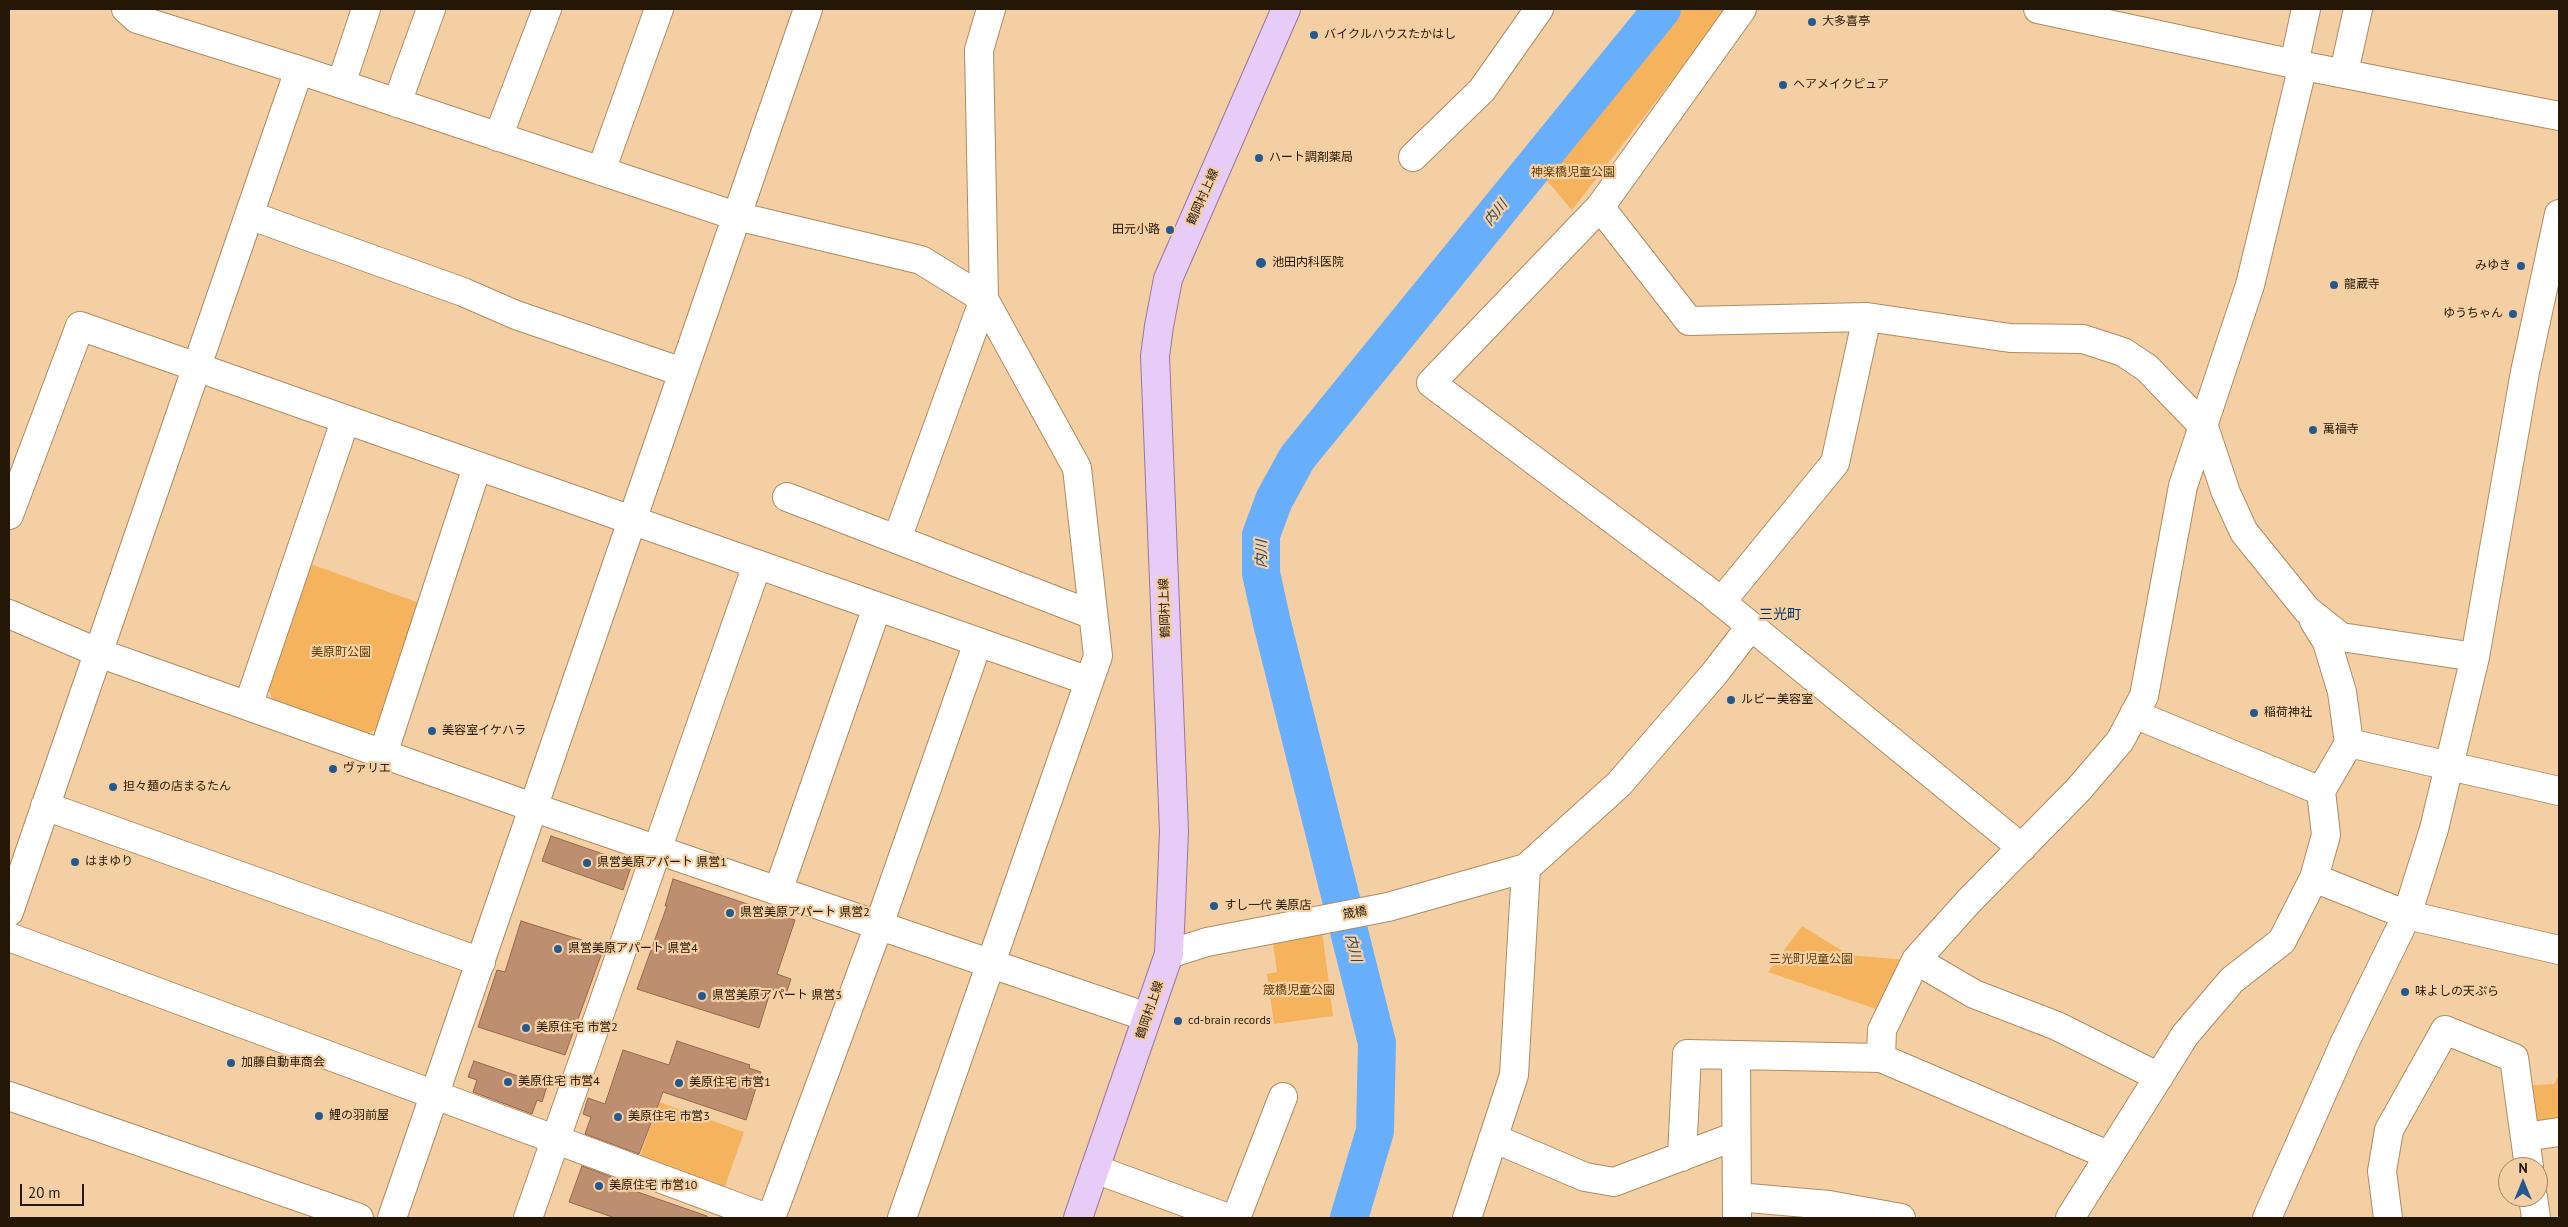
<!DOCTYPE html>
<meta charset="utf-8">
<style>
body{margin:0}
#map{position:relative;width:2568px;height:1227px;overflow:hidden;background:#f4cfa3;font-family:"PT Sans",sans-serif}
canvas{display:block}
.frame{position:absolute;inset:0;border:10px solid #241706;pointer-events:none}
.north{position:absolute;left:2498px;top:1157px;width:50px;height:50px;box-sizing:border-box;background:#f4cfa3;border:1px solid #a18564;border-radius:50%;rotate:0deg;font-size:14px;font-weight:700;line-height:20px;text-align:center;color:#241706}
.north::after{content:'';display:block;margin:auto;width:18px;height:22px;background:#235991;clip-path:polygon(50% 0,100% 100%,50% 72%,0 100%)}
.scale{position:absolute;left:20px;top:1184px;width:64px;height:22px;box-sizing:border-box;border:2px solid #241706;border-top:0;padding-left:6px;font-size:15px;line-height:18px;white-space:nowrap;color:#241706;-webkit-text-stroke:4px #f4cfa3;paint-order:stroke}
</style>
<div id="map">
<canvas width="2568" height="1227"></canvas>
<div class="frame"></div>
<div class="north">N</div>
<div class="scale">20 m</div>
</div>
<script>
const context = document.querySelector('canvas').getContext('2d');
context.lineJoin = 'round';
function paint(path, color) {
  context.fillStyle = color;
  context.fill(path, 'evenodd');
}
function toPath(rows) {
  const path = new Path2D();
  for (const r of rows) {
    path.moveTo(r[0], r[1]);
    for (let i = 2; i < r.length; i += 2) path.lineTo(r[i], r[i + 1]);
  }
  return path;
}
function stroke(path, color, width, dash) {
  context.strokeStyle = color;
  context.lineWidth = width;
  context.lineCap = dash ? 'butt' : 'round';
  context.setLineDash(dash || []);
  context.stroke(path);
}
function write(font, color, halo, rows, align = 'center') {
  context.font = font + ' "PT Sans","Noto Sans JP",sans-serif';
  context.lineWidth = 4.5;
  context.setLineDash([]);
  context.textBaseline = 'middle';
  context.strokeStyle = halo;
  context.fillStyle = color;
  for (const [text, x, y, turn = 0] of rows) {
    context.save();
    context.translate(x, y);
    context.rotate((+turn || 0) * Math.PI / 180);
    context.textAlign = isNaN(turn) ? turn : align;
    if (halo) context.strokeText(text, 0, 0);
    context.fillText(text, 0, 0);
    context.restore();
  }
}
paint(toPath([
 [1674,9,1727,9,1572,210,1543,176],
 [302,561,425,605,387,723,369,733,273,700,263,676],
 [1802,926,1849,955,1907,960,1876,1009,1768,972],
 [1322,930,1333,1016,1274,1024,1267,974,1277,972,1272,936],
 [2559,1075,2559,1128,2527,1133,2524,1086,2554,1084],
 [659,1102,744,1132,724,1189,639,1160]
]), '#f4b35c');
stroke(toPath([
 [1349,1218,1375,1131,1377,1043,1272,623,1261,573,1261,535,1274,500,1297,458,1662,9]
]), '#67aefc', 38);
const building = toPath([
 [551,836,632,864,623,890,542,861,551,836],
 [673,879,795,920,777,974,791,979,786,994,771,989,759,1028,637,989,667,906,665,906,673,879],
 [521,921,604,947,565,1055,478,1027,497,970,505,972,521,921],
 [677,1041,750,1065,749,1068,761,1072,746,1120,663,1092,639,1154,585,1134,591,1117,583,1114,588,1098,605,1104,623,1050,669,1065,677,1041],
 [474,1061,547,1086,542,1102,537,1100,532,1114,473,1092,477,1080,468,1077,474,1061],
 [582,1166,628,1183,626,1188,707,1216,707,1218,615,1218,569,1202,582,1166]
]);
paint(building, '#be8e71');
stroke(building, '#95684c', 1);
const minor = toPath([
 [126,9,137,19,299,70,736,216,921,260,984,299,1077,468,1098,656,902,1218],
 [1742,9,1600,207,1431,383,1708,591,2022,848],
 [2038,9,2294,64,2559,116],
 [2294,64,2306,9],
 [2344,72,2358,9],
 [341,84,366,9],
 [397,103,431,9],
 [498,137,547,9],
 [1413,157,1482,90,1539,9],
 [601,171,659,9],
 [1600,207,1689,321,1867,317,2010,338,2083,339,2123,352,2147,368,2204,427,2226,493,2244,532,2307,610,2341,637,2475,657],
 [249,215,463,292,516,315,682,372],
 [787,497,1093,615],
 [9,515,80,326,1089,681],
 [897,539,984,299,979,50,991,9],
 [1721,602,1835,463,1867,317],
 [9,614,99,653,535,808,1147,1017],
 [2314,621,2327,642,2342,692,2349,743],
 [248,706,345,421],
 [2134,714,2321,791],
 [383,754,477,467],
 [45,806,481,962],
 [2314,878,2407,915,2559,950],
 [778,891,877,607],
 [9,912,299,70],
 [9,937,767,1218],
 [1169,954,1207,942,1388,907,1526,868,1619,784,1714,674,1751,626],
 [1916,960,1974,994,2057,1026,2159,1077],
 [1736,1056,1737,1218],
 [1881,1058,1882,1030,1916,960,1969,901,2078,790,2120,741,2144,696,2183,486,2250,285,2303,65],
 [9,1096,359,1218],
 [2525,1137,2559,1132],
 [1493,1138,1585,1177,1614,1182,1736,1136],
 [1682,1157,1687,1054,1881,1058,2108,1155],
 [1095,1169,1228,1218],
 [1737,1197,1829,1205,1901,1218],
 [2533,1197,2536,1218],
 [392,1218,808,9],
 [528,1218,757,565],
 [771,1218,879,925,978,642],
 [1236,1218,1283,1097],
 [1467,1218,1514,1075,1526,868],
 [2070,1218,2185,1035,2232,980,2282,941,2314,878,2326,835,2321,791,2349,743,2559,791],
 [2267,1218,2345,1042,2407,915,2434,829,2475,657,2525,372,2559,214],
 [2388,1218,2382,1171,2389,1130,2445,1030,2514,1058,2529,1167]
]);
const major = toPath([
 [1078,1218,1169,954,1174,831,1155,356,1159,326,1168,279,1286,9]
]);
stroke(minor, '#ae8c61', 30);
stroke(major, '#98779f', 30);
stroke(minor, '#fff', 28);
stroke(major, '#e6ccf7', 28);
for (const [x, y, r, color] of [
 [1812,22,5,"#235991"],
 [1314,35,5,"#235991"],
 [1783,85,5,"#235991"],
 [1259,158,5,"#235991"],
 [1170,230,5,"#235991"],
 [1261,263,6,"#235991"],
 [2521,266,5,"#235991"],
 [2334,285,5,"#235991"],
 [2513,314,5,"#235991"],
 [2313,430,5,"#235991"],
 [1731,700,5,"#235991"],
 [2254,713,5,"#235991"],
 [432,731,5,"#235991"],
 [333,769,5,"#235991"],
 [113,787,5,"#235991"],
 [75,862,5,"#235991"],
 [587,863,5,"#235991"],
 [1214,906,5,"#235991"],
 [730,913,5,"#235991"],
 [558,949,5,"#235991"],
 [2405,992,5,"#235991"],
 [702,996,5,"#235991"],
 [1178,1021,5,"#235991"],
 [526,1028,5,"#235991"],
 [231,1063,5,"#235991"],
 [508,1082,5,"#235991"],
 [679,1083,5,"#235991"],
 [319,1116,5,"#235991"],
 [618,1117,5,"#235991"],
 [599,1186,5,"#235991"]
]) {
  const dot = new Path2D();
  dot.arc(x, y, r, 0, 2 * Math.PI);
  context.fillStyle = color;
  context.fill(dot);
  stroke(dot, '#f4cfa3', 2);
}
write('12px', '#241706', '#f4cfa3', [
 ["大多喜亭",1822,22],
 ["バイクルハウスたかはし",1324,35],
 ["ヘアメイクピュア",1793,85],
 ["ハート調剤薬局",1269,158],
 ["田元小路",1160,230,"right"],
 ["池田内科医院",1272,263],
 ["みゆき",2511,266,"right"],
 ["龍蔵寺",2344,285],
 ["ゆうちゃん",2503,314,"right"],
 ["萬福寺",2323,430],
 ["ルビー美容室",1741,700],
 ["稲荷神社",2264,713],
 ["美容室イケハラ",442,731],
 ["ヴァリエ",343,769],
 ["担々麺の店まるたん",123,787],
 ["はまゆり",85,862],
 ["県営美原アパート 県営1",597,863],
 ["すし一代 美原店",1224,906],
 ["県営美原アパート 県営2",740,913],
 ["県営美原アパート 県営4",568,949],
 ["味よしの天ぷら",2415,992],
 ["県営美原アパート 県営3",712,996],
 ["cd-brain records",1188,1021],
 ["美原住宅 市営2",536,1028],
 ["加藤自動車商会",241,1063],
 ["美原住宅 市営4",518,1082],
 ["美原住宅 市営1",689,1083],
 ["鯉の羽前屋",329,1116],
 ["美原住宅 市営3",628,1117],
 ["美原住宅 市営10",609,1186]
], 'left');
write('12px', '#603e07', '#f4cfa3', [
 ["神楽橋児童公園",1573,173],
 ["美原町公園",341,653],
 ["三光町児童公園",1811,960],
 ["筬橋児童公園",1299,991]
]);
write('12px', '#241706', '#f4cfa3', [
 ["鶴岡村上線",1203,197,-66],
 ["鶴岡村上線",1165,608,-92],
 ["筬橋",1355,913,-10],
 ["鶴岡村上線",1150,1010,-71]
]);
write('italic 14px', '#1f446b', '#f4cfa3', [
 ["内川",1496,213,-51],
 ["内川",1262,554,-89],
 ["内川",1353,948,76]
]);
write('14px', '#003566', '#f4cfa3', [
 ["三光町",1780,615]
]);
</script>
